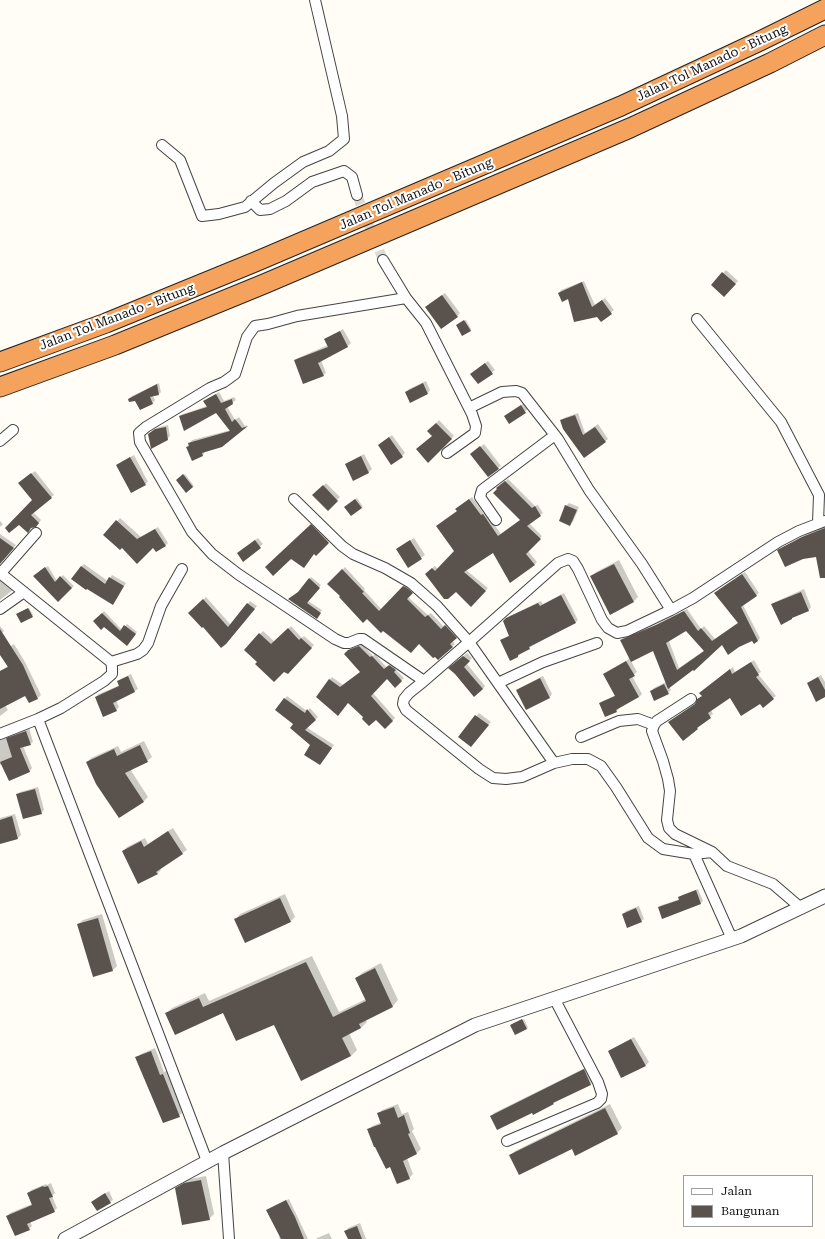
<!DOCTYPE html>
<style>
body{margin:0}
#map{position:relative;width:825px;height:1239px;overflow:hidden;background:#fffdf5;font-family:"Roboto Serif",serif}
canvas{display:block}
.legend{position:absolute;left:683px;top:1175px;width:130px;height:52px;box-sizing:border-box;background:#fff;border:1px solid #a0a0a0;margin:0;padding:5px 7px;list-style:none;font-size:12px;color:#111}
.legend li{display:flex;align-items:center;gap:8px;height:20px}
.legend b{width:20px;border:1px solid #a0a0a0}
</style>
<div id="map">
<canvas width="825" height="1239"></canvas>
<ul class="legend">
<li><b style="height:5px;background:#fff"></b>Jalan</li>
<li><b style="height:11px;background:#5a524d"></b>Bangunan</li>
</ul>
</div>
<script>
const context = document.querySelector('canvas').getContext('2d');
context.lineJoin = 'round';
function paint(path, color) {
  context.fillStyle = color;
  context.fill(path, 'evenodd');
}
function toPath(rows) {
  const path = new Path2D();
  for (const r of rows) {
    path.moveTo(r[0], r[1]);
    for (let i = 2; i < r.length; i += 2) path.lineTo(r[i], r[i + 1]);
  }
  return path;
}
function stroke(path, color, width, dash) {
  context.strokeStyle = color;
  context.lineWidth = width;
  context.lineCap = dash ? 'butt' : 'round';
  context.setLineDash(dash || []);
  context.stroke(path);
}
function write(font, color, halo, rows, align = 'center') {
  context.font = font + ' "Roboto Serif",serif';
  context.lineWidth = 4;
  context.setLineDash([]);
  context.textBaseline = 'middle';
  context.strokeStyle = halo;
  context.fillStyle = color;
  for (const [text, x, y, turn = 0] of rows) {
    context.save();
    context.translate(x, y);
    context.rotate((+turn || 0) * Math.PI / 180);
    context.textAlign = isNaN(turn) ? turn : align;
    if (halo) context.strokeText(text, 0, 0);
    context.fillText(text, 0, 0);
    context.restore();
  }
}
paint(toPath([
 [726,270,738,281,724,296,712,285],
 [584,281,595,305,605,298,614,310,601,320,598,316,559,293,561,290],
 [445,293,460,313,457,316,429,304],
 [466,320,471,329,470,331,459,324],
 [343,329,351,343,348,346,321,360,326,373,323,375,295,361,298,358,328,345,325,339],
 [488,361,495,370,478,383,475,371],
 [426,381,430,390,428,393,411,401,406,392,409,389],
 [159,383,161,392,159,394,153,396,155,400,153,403,140,409,136,400,129,399,132,396],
 [219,392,224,401,234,397,236,400,227,406,235,420,239,417,245,426,248,425,221,446,205,451,205,452,203,455,193,460,187,447,192,440,231,430,217,412,180,416,183,414,207,406,204,401],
 [524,403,528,409,510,423,508,414],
 [578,413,585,433,598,424,608,439,584,457,561,421,564,418],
 [439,420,454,436,428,461,433,436,429,431],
 [168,425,170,436,167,439,152,431,159,427],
 [392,435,405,453,402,456,379,445],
 [484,444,501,466,498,468,474,452],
 [364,454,372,469,369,472,353,480,346,464,349,462],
 [134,455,148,482,145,484,117,465],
 [35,471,54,495,33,512,41,520,36,526,19,523,33,500,22,481],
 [185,474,194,486,186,492,177,480],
 [508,479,535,506,538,505,543,513,529,523,542,536,528,551,537,562,534,565,493,552,466,570,488,588,471,606,456,591,428,572,435,566,438,569,455,551,459,507,472,497,484,514,485,512,501,534,521,520,500,485],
 [326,483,340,497,328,509,314,495],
 [357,498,363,507,351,515,347,506],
 [569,503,579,507,573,522,570,524,566,506],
 [120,518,141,537,158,527,168,543,165,546,122,547,104,535],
 [0,521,3,524,0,527],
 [313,523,330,540,316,555,315,553,291,558,267,567],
 [825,527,825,561,817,555,779,550,806,534],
 [0,534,16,545,0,562],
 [258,538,263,544,243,560,241,550],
 [414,538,425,555,408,566,400,547],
 [619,560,638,597,633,602,591,577,596,572],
 [84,564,108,581,112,575,126,583,115,601,81,567],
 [48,566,57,581,63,575,74,586,58,601,34,576],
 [345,567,365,589,364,590,382,610,406,584,414,590,408,597,428,615,431,613,444,627,448,623,458,635,452,641,455,644,438,659,419,642,341,596,329,584],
 [745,572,759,593,743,605,760,638,758,641,752,640,722,644,669,686,671,690,668,693,651,691,654,688,666,682,654,649,631,661,637,672,632,676,642,694,639,697,619,707,619,708,617,711,606,716,600,703,603,701,616,695,604,674,631,658,622,640,624,638,660,623,687,609,701,629,704,626,715,639,739,622,718,590],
 [687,630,705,650,679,668,669,641],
 [311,577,321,585,308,601,322,610,318,616,289,599,300,591],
 [0,578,13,590,0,600],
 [804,589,811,607,809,610,794,616,792,618,772,605,775,602],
 [564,593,578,620,576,622,532,646,518,656,501,640,510,635,504,621,510,616,541,601,543,604],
 [206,597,231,625,250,601,257,606,229,640,204,625,189,613],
 [29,608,33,615,32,616,18,613],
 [104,611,122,630,127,624,137,632,129,642,94,621],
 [0,626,4,631,0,635],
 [291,626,302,638,304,636,314,645,288,673,258,662,245,650,263,631,275,642],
 [14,644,25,662,41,695,38,698,29,702,25,694,5,705,8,710,0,716,0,671,8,666,3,651],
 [362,644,373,656,375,654,387,668,392,663,397,667,395,669,404,678,395,686,387,678,373,693,395,718,385,728,376,719,365,717,329,680,332,677,343,685,361,672,345,654,352,647],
 [467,653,472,658,467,664,485,686,483,689,453,666],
 [754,660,761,672,758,674,776,696,773,698,760,703,730,697,711,710,713,714,699,725,697,728,669,722,696,703,703,696,704,690,733,667,735,672],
 [131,674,138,689,135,691,116,700,119,707,116,710,96,697,99,694,120,685,118,682,121,679],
 [821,675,825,682,825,696,808,683],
 [543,676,552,694,550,697,526,709,517,691,520,688],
 [287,696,307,711,310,708,318,717,306,727,334,745,320,764,312,745,294,724,276,710],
 [479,713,491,722,471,746,459,737],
 [29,728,33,742,30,744,23,746,32,768,30,771,9,780,2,764,0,765,0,739],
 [144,741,152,757,147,761,130,769,148,797,144,801,119,817,87,762,91,758,118,746,121,752],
 [38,787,44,810,41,813,17,795,20,792],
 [15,814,21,835,18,838,0,843,0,818],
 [173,828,187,850,160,868,161,870,157,874,123,851,127,847,145,838,148,844],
 [698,889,703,901,701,903,663,917,659,907,662,905,680,899,679,897,682,895],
 [285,894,295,917,290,922,236,919,240,914],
 [639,906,644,919,641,921,623,914,626,911],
 [102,914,117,966,112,971,78,924,83,920],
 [312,956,339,1012,366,999,356,978,362,973,381,963,398,1000,393,1006,365,1019,367,1022,361,1028,349,1033,357,1050,351,1056,301,1079,274,1023,224,1011,166,1014,172,1008,205,993,209,1001],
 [524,1019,528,1028,527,1029,512,1024],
 [634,1037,649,1062,646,1065,621,1076,609,1051,612,1049],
 [155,1048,164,1072,167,1071,183,1112,179,1116,137,1058,141,1054],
 [587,1067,594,1081,591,1084,556,1101,553,1103,532,1111,492,1116,494,1113],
 [398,1104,402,1114,408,1112,414,1129,412,1131,421,1149,417,1153,407,1158,413,1174,409,1178,391,1165,368,1130,372,1126,382,1122,378,1114,382,1110],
 [610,1104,622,1128,617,1133,572,1147,511,1155,515,1151],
 [206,1176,214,1214,209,1219,176,1189,181,1184,190,1179],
 [51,1183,55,1193,52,1196,57,1208,54,1211,30,1221,32,1226,29,1229,16,1235,7,1216,10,1213,32,1204,28,1193,31,1190,46,1184,47,1185],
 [109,1191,113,1200,110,1202,92,1202],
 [289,1199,308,1239,280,1239,279,1237,280,1236,268,1210,270,1208],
 [360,1223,366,1239,349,1239,346,1231,348,1228],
 [329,1233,332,1239,316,1239,317,1238]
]), '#0003');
paint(toPath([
 [722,272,736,284,724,297,711,285],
 [582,282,592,307,602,300,612,314,601,322,597,317,574,322,568,299,562,302,558,293],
 [442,295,458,317,441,329,425,307],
 [464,320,471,331,462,336,456,325],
 [340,331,348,347,318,363,324,376,303,384,294,360,328,347,324,339],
 [485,363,493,374,478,384,470,374],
 [423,383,428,394,410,403,405,392],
 [157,384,159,395,150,397,153,404,140,410,135,401,129,402,128,399],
 [216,394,221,403,232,399,233,404,225,409,232,422,235,419,242,428,248,426,222,447,202,453,203,456,192,461,186,447,189,446,188,443,230,431,216,413,184,431,179,416,207,407,203,401],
 [521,405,526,413,509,424,504,416],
 [575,415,583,435,595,427,606,442,584,458,563,429,560,420],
 [436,423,452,439,428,463,416,449,432,436,427,431],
 [166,427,168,440,151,449,148,434,155,429],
 [389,437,403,457,391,465,378,445],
 [480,446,499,469,488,477,470,454],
 [361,456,369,473,353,481,345,464],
 [130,457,146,485,131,493,116,465],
 [31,473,52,498,31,515,39,523,36,527,31,528,28,533,19,525,9,533,5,528,32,500,18,483],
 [183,474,193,487,186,493,176,480],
 [505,481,532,508,535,506,541,516,527,526,541,539,526,554,535,565,510,583,493,553,464,572,486,591,471,607,456,592,448,599,444,599,425,574,432,568,435,571,454,551,436,526,457,511,455,509,469,499,481,515,483,514,498,536,520,520,493,493,497,489,496,488],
 [323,485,338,501,328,511,312,495],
 [355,499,362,508,351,516,344,507],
 [565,505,577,510,570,526,559,521],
 [116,520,137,539,155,529,166,546,156,552,153,548,137,564,122,548,120,550,103,535],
 [311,524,329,543,316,556,314,554,304,568,291,559,273,576,265,567],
 [825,528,825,578,820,578,816,557,803,559,785,567,777,550,802,537],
 [0,538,14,548,0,564],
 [255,540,261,548,243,562,237,553],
 [410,540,422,559,408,568,396,549],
 [614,564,634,602,610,615,590,576],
 [81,566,105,584,109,577,124,586,113,605,87,589,86,590,71,579],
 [45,567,55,582,60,576,72,588,58,602,33,576],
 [342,569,364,592,362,593,379,611,403,586,407,588,413,593,407,599,425,617,428,615,441,629,445,625,457,638,450,644,453,647,438,660,435,657,433,658,419,644,411,653,383,631,381,633,367,619,363,623,339,597,340,596,327,584],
 [742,574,757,596,741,607,758,641,754,644,752,641,739,647,728,655,722,645,694,671,693,670,668,689,653,651,631,662,620,640,656,625,684,611,698,631,701,628,712,641,738,623,714,593],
 [686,631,704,651,677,670,666,643],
 [309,578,320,588,307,603,321,613,317,619,288,599,298,592],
 [801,592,809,611,792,618,792,619,781,625,771,604],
 [561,595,576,623,529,647,530,649,518,655,518,657,510,661,500,640,509,636,503,621,506,618,538,603,540,606],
 [203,599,228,627,247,603,255,609,226,644,221,648,203,627,202,628,188,613],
 [28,608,33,617,21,623,16,614],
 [102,613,120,631,124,625,136,634,127,646,104,627,101,630,93,621],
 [288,628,299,640,301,638,312,648,288,674,284,672,274,682,255,664,257,662,244,650,259,633,271,644],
 [0,629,23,665,38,699,29,703,25,696,0,709,0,671,8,667,0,655],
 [359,646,370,657,372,656,384,669,389,665,396,670,394,672,402,681,395,688,387,679,371,696,393,721,385,729,376,720,369,726,362,719,363,717,348,703,338,716,316,697,329,679,340,687,360,672,344,654,348,650],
 [463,656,470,661,464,667,483,689,474,697,455,674,448,668],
 [626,661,635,676,629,679,639,697,616,710,617,712,605,717,599,703,615,696,603,674],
 [751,662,759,675,756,677,774,699,763,708,760,704,741,716,730,698,708,713,711,718,697,728,698,729,683,741,668,722,695,704,697,699,702,696,699,693,730,669,732,674],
 [128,676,135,692,113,703,117,711,103,717,95,697,119,686,117,681],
 [818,677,825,690,825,697,816,702,807,683],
 [540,678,550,698,526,710,516,690],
 [664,684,669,694,654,701,650,691],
 [284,698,305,713,307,709,316,720,305,730,332,748,320,765,304,755,310,745,290,728,293,724,275,710],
 [475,715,489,725,471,747,458,737],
 [26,731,31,745,20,748,30,772,9,781,0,762,12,757,6,738],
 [140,745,148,762,125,773,144,802,119,818,96,784,86,762,114,749,117,756],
 [35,789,42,814,23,819,16,794],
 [12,816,18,839,0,844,0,820],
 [168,831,183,854,156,872,158,874,138,884,122,851,141,841,144,847],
 [696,890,701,904,662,919,658,907,679,900,678,897],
 [280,898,291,922,245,943,234,919],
 [636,908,642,922,627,928,622,914],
 [98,918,113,971,93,977,77,924],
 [306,962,333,1017,366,1001,355,978,375,968,393,1007,359,1024,361,1028,342,1038,351,1056,301,1081,274,1025,236,1041,223,1013,175,1035,165,1013,199,998,203,1007],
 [522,1019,527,1029,515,1035,510,1025],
 [631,1039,646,1066,621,1078,608,1051],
 [151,1051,160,1075,163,1074,180,1117,163,1123,135,1057],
 [584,1069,591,1085,553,1103,554,1104,533,1115,532,1113,497,1130,490,1116],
 [394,1107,398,1118,404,1115,410,1133,408,1134,417,1154,403,1161,410,1179,397,1184,390,1167,386,1169,375,1147,374,1147,367,1129,381,1124,377,1113],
 [605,1108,618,1134,575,1156,572,1149,519,1175,509,1155],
 [201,1180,210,1220,182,1225,175,1188,184,1183],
 [43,1186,44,1187,48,1186,53,1197,49,1198,55,1212,27,1224,30,1230,15,1236,6,1216,32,1205,27,1193],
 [105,1193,111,1203,97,1211,91,1202],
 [286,1200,295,1217,304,1239,281,1239,266,1210],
 [357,1226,362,1239,348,1239,344,1231]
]), '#5a524d');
stroke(toPath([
 [357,195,383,260]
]), '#dbdad3', 10, [10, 5]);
const minor = toPath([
 [162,145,180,160,202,216,219,214,245,207,274,183,303,162,329,151,344,139,342,116,315,0],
 [251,201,260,210,270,209,286,201,312,182,344,171,352,177,357,195],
 [383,260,406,298,426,323,472,414,476,426,475,433,447,453],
 [406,298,297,316,268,324,255,326,247,337,235,374,224,382,210,388,146,427,139,433,140,442,192,532,212,554,238,574,335,639,344,643,349,643,359,639,363,639,424,681,469,642,554,763,572,759,588,759,601,766,616,787,648,838,663,849,694,854,712,852],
 [697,319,781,422,819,495,818,523],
 [469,408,502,392,516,391,522,393,558,439,589,490,642,564,671,610,693,598,778,542,799,531,825,521],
 [0,441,13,430],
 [294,499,342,546,353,554,385,568,411,583,437,606,469,642,558,563,568,559,573,561,578,569,602,620,608,628,617,633,627,631,671,610],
 [496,520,480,497,482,490,555,435],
 [0,573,111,662,112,667,112,674,104,681,61,708,38,719,0,734],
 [0,574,36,533],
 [0,609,24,592],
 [111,662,137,654,143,650,148,643,161,606,182,569],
 [424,681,409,693,404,699,403,704,406,710,479,769,493,778,506,779,522,777,554,763],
 [498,683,543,662,597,643],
 [691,699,657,721,654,725,652,731,663,761,668,779,670,791,667,820,669,828,675,834,712,852,727,866,773,884,801,908],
 [38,719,207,1161],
 [581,737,619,721,638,719,654,725],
 [694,854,732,939],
 [507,1141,597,1103,601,1099,602,1094,598,1082,554,998],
 [223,1153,229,1239]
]);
const tertiary = toPath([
 [65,1239,223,1153,475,1025,741,936,825,896]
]);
const motorway = toPath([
 [0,362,106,323,255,262,621,106,760,41,825,9],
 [0,387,115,345,264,284,630,128,770,63,825,35]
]);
stroke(minor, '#444', 12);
stroke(tertiary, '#444', 15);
stroke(motorway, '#222', 21);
stroke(minor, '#fff', 10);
stroke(tertiary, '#fff', 13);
stroke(motorway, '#f5a25d', 19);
write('13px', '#111', '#fff', [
 ["Jalan Tol Manado - Bitung",712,63,-25],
 ["Jalan Tol Manado - Bitung",416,194,-23],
 ["Jalan Tol Manado - Bitung",117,317,-21]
]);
</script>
